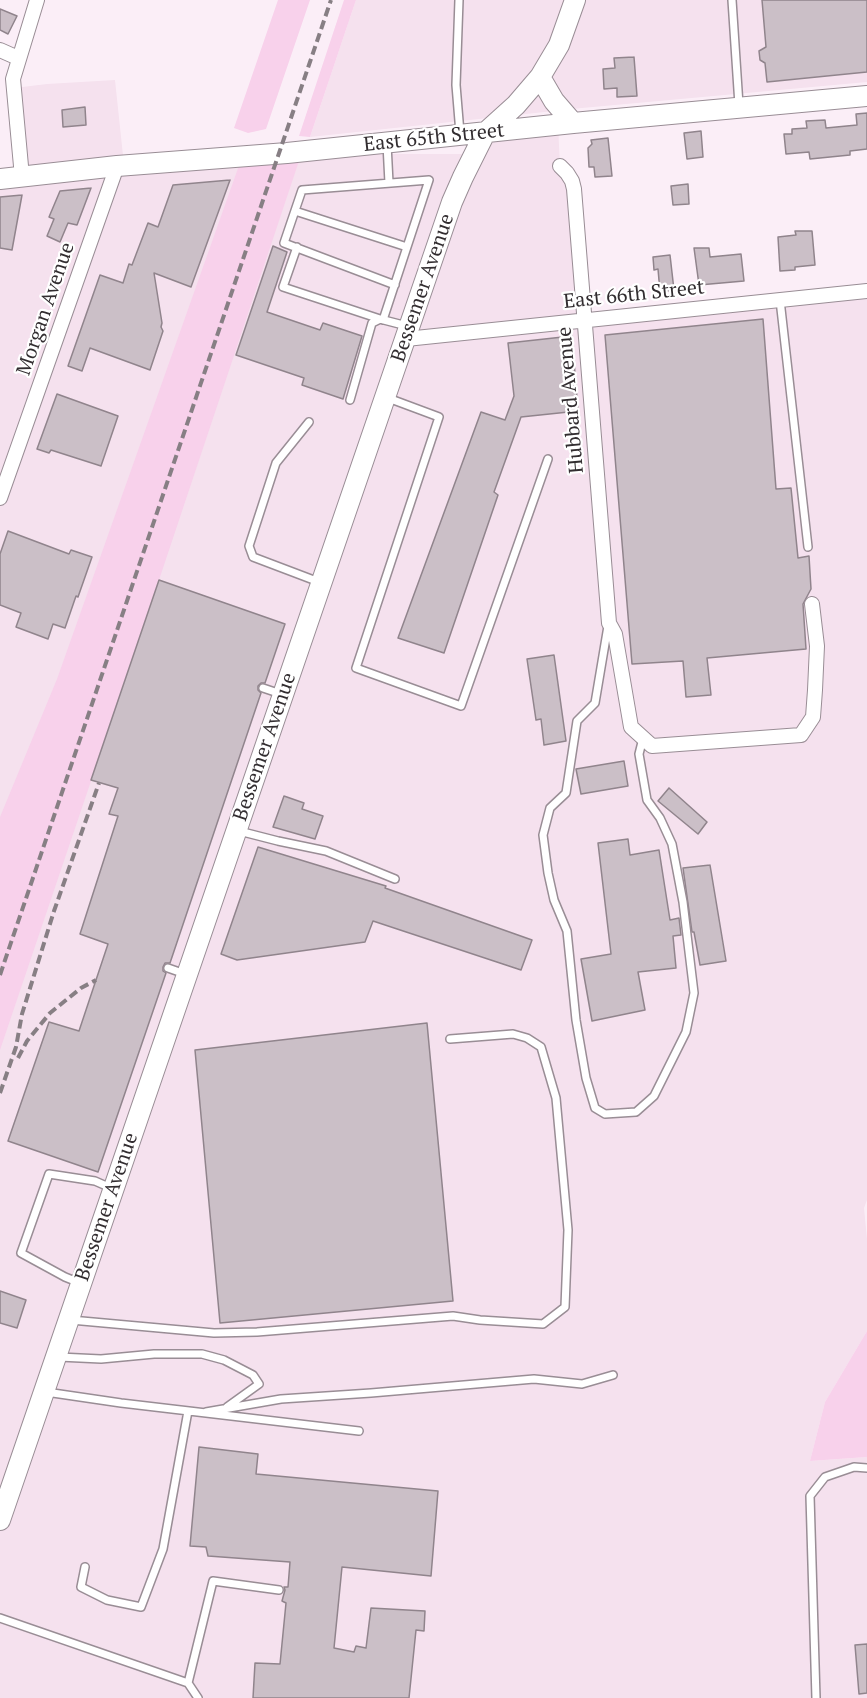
<!DOCTYPE html>
<style>
body{margin:0}
canvas{display:block;background:#fbeef7}
</style>
<canvas width="867" height="1698"></canvas>
<script>
const context = document.querySelector('canvas').getContext('2d');
context.lineJoin = 'round';
function paint(path, color) {
  context.fillStyle = color;
  context.fill(path, 'evenodd');
}
function toPath(rows) {
  const path = new Path2D();
  for (const r of rows) {
    path.moveTo(r[0], r[1]);
    for (let i = 2; i < r.length; i += 2) path.lineTo(r[i], r[i + 1]);
  }
  return path;
}
function stroke(path, color, width, dash) {
  context.strokeStyle = color;
  context.lineWidth = width;
  context.lineCap = dash ? 'butt' : 'round';
  context.setLineDash(dash || []);
  context.stroke(path);
}
function write(font, color, halo, rows, align = 'center') {
  context.font = font + ' "PT Serif",serif';
  context.lineWidth = 4.5;
  context.setLineDash([]);
  context.textBaseline = 'middle';
  context.strokeStyle = halo;
  context.fillStyle = color;
  for (const [text, x, y, turn = 0] of rows) {
    context.save();
    context.translate(x, y);
    context.rotate((+turn || 0) * Math.PI / 180);
    context.textAlign = isNaN(turn) ? turn : align;
    if (halo) context.strokeText(text, 0, 0);
    context.fillText(text, 0, 0);
    context.restore();
  }
}
paint(toPath([
 [356,0,867,0,867,82,582,108,310,137],
 [115,80,124,165,278,154,474,154,485,133,558,125,560,166,567,173,585,319,867,291,867,1200,864,1208,867,1239,867,1331,825,1402,810,1461,867,1457,867,1698,0,1698,0,179,22,177,14,88,47,84]
]), '#f5e1ee');
paint(toPath([
 [278,0,310,0,266,129,248,133,234,128],
 [344,0,356,0,310,137,299,136],
 [302,152,159,580,0,1050,0,817,57,679,242,157],
 [867,1331,867,1457,810,1461,825,1402]
]), '#f8d1eb');
const building = toPath([
 [762,0,867,0,867,72,767,82,765,63,760,60,759,51,766,47,762,0],
 [0,9,17,16,8,34,0,30,0,9],
 [634,57,637,96,617,97,617,88,604,89,603,69,615,68,614,58,634,57],
 [85,107,86,125,63,127,62,110,85,107],
 [867,113,867,149,850,151,850,155,810,159,809,152,786,154,784,134,792,134,792,129,807,128,806,121,825,120,826,128,857,125,856,114,867,113],
 [701,131,703,157,687,159,684,133,701,131],
 [608,138,612,176,595,177,594,167,589,167,588,148,592,144,591,140,608,138],
 [230,180,191,287,154,273,162,323,161,327,163,331,150,370,90,348,82,371,68,366,100,275,123,283,129,264,132,265,148,223,158,227,173,185,230,180],
 [688,184,689,204,673,205,671,186,688,184],
 [91,188,77,225,68,223,60,242,47,236,54,219,49,217,60,191,91,188],
 [22,195,12,250,0,248,0,197,22,195],
 [795,231,812,231,815,265,795,267,795,270,780,271,778,237,796,235,795,231],
 [273,246,287,252,267,312,320,330,323,323,362,336,343,399,302,385,304,378,236,355,273,246],
 [694,248,709,248,710,257,741,254,744,281,699,285,694,248],
 [670,255,674,290,660,292,658,269,654,270,653,257,670,255],
 [763,319,776,489,791,488,798,558,809,556,811,589,803,604,806,649,707,658,711,695,686,697,683,661,632,664,605,335,763,319],
 [572,336,578,411,521,417,494,492,498,495,444,653,398,638,481,412,505,420,514,396,508,343,572,336],
 [57,394,118,416,101,466,51,450,49,453,37,449,57,394],
 [8,531,69,554,71,550,92,557,78,597,76,596,65,628,53,624,48,639,16,627,21,613,0,605,0,554,8,531],
 [159,580,285,624,265,683,261,683,258,686,258,690,261,693,170,963,165,963,163,967,163,971,166,973,98,1172,8,1141,49,1022,79,1031,108,944,80,934,118,816,109,814,118,788,91,780,159,580],
 [554,655,566,741,544,745,541,719,536,720,527,659,554,655],
 [624,761,628,786,581,794,576,769,624,761],
 [669,788,707,822,698,834,658,801,669,788],
 [284,796,304,803,302,809,323,816,315,839,273,827,284,796],
 [628,839,630,855,659,850,670,920,679,918,681,935,673,936,676,968,638,972,645,1010,592,1021,581,959,611,954,598,843,628,839],
 [258,847,386,886,385,888,532,940,521,970,373,921,365,942,237,960,221,954,258,847],
 [710,865,726,961,700,965,694,932,692,932,683,868,710,865],
 [427,1023,453,1301,220,1323,195,1050,427,1023],
 [0,1291,26,1300,17,1328,0,1323,0,1291],
 [199,1447,258,1454,256,1474,438,1491,431,1576,342,1567,334,1648,354,1652,356,1646,366,1648,371,1608,425,1611,424,1631,416,1630,409,1698,253,1698,255,1663,280,1664,286,1603,282,1601,285,1590,284,1587,288,1587,290,1562,208,1556,206,1547,190,1546,199,1447],
 [867,1644,867,1693,859,1694,855,1645,867,1644]
]);
paint(building, '#cbbfc7');
stroke(building, '#90848c', 1.5);
const lane = toPath([
 [459,0,456,85,460,133],
 [732,0,739,105],
 [387,144,389,183],
 [295,211,407,247],
 [297,247,283,287,380,319],
 [780,300,808,547],
 [383,320,429,180,302,190,284,243,395,285],
 [388,398,439,417,356,668,461,706,548,459],
 [350,400,372,323,380,319,407,326],
 [309,422,276,463,249,546,253,557,319,582],
 [608,626,595,703,577,721,566,793,550,808,543,835,548,873,554,900,567,931,576,1020,586,1078,595,1108,605,1114,636,1112,654,1096,686,1032,694,993,683,902,672,844,660,818,647,800,639,754,643,738],
 [263,688,281,694],
 [239,831,278,841,326,851,395,879],
 [168,968,185,974],
 [80,1283,65,1277,21,1253,49,1174,95,1181,111,1188],
 [71,1320,214,1333,257,1332,453,1316,480,1320,543,1324,565,1307,568,1230,556,1098,541,1047,527,1038,513,1034,450,1039],
 [59,1357,101,1359,154,1354,202,1354,224,1360,253,1375,259,1384,227,1407],
 [46,1392,121,1403,359,1431],
 [206,1412,281,1399,371,1393,534,1379,582,1384,613,1375],
 [85,1567,81,1587,107,1600,141,1607,163,1549,188,1411],
 [0,1618,188,1683,213,1581,279,1590],
 [188,1683,198,1698],
 [816,1698,810,1496,825,1477,854,1467,867,1468]
]);
const street = toPath([
 [0,50,18,58],
 [560,166,567,173,572,181,574,189,609,623,615,634,631,727,652,746,801,735,813,717,815,690,817,646,812,604],
 [22,177,13,79,37,0],
 [406,339,867,291],
 [0,498,117,166]
]);
const secondary = toPath([
 [540,77,554,101,573,123],
 [0,179,117,166,287,153,573,123,867,96],
 [0,1520,452,202,463,177,485,133,516,105,540,77,559,45,575,0]
]);
stroke(lane, '#998d95', 10);
stroke(street, '#998d95', 16);
stroke(secondary, '#998d95', 22);
stroke(lane, '#fff', 7);
stroke(street, '#fff', 14);
stroke(secondary, '#fff', 20);
stroke(toPath([
 [0,975,331,0],
 [18,1058,27,1041,50,1013,81,988,96,980],
 [0,1093,16,1047,22,1014,54,911,99,783]
]), '#877f84', 4, [9, 4.5]);
write('20px', '#322d30', '#fff', [
 ["East 65th Street",434,138,-6],
 ["Bessemer Avenue",423,288,-71],
 ["East 66th Street",634,295,-6],
 ["Morgan Avenue",46,309,-71],
 ["Hubbard Avenue",571,400,-95],
 ["Bessemer Avenue",265,747,-71],
 ["Bessemer Avenue",107,1207,-71]
]);
</script>
